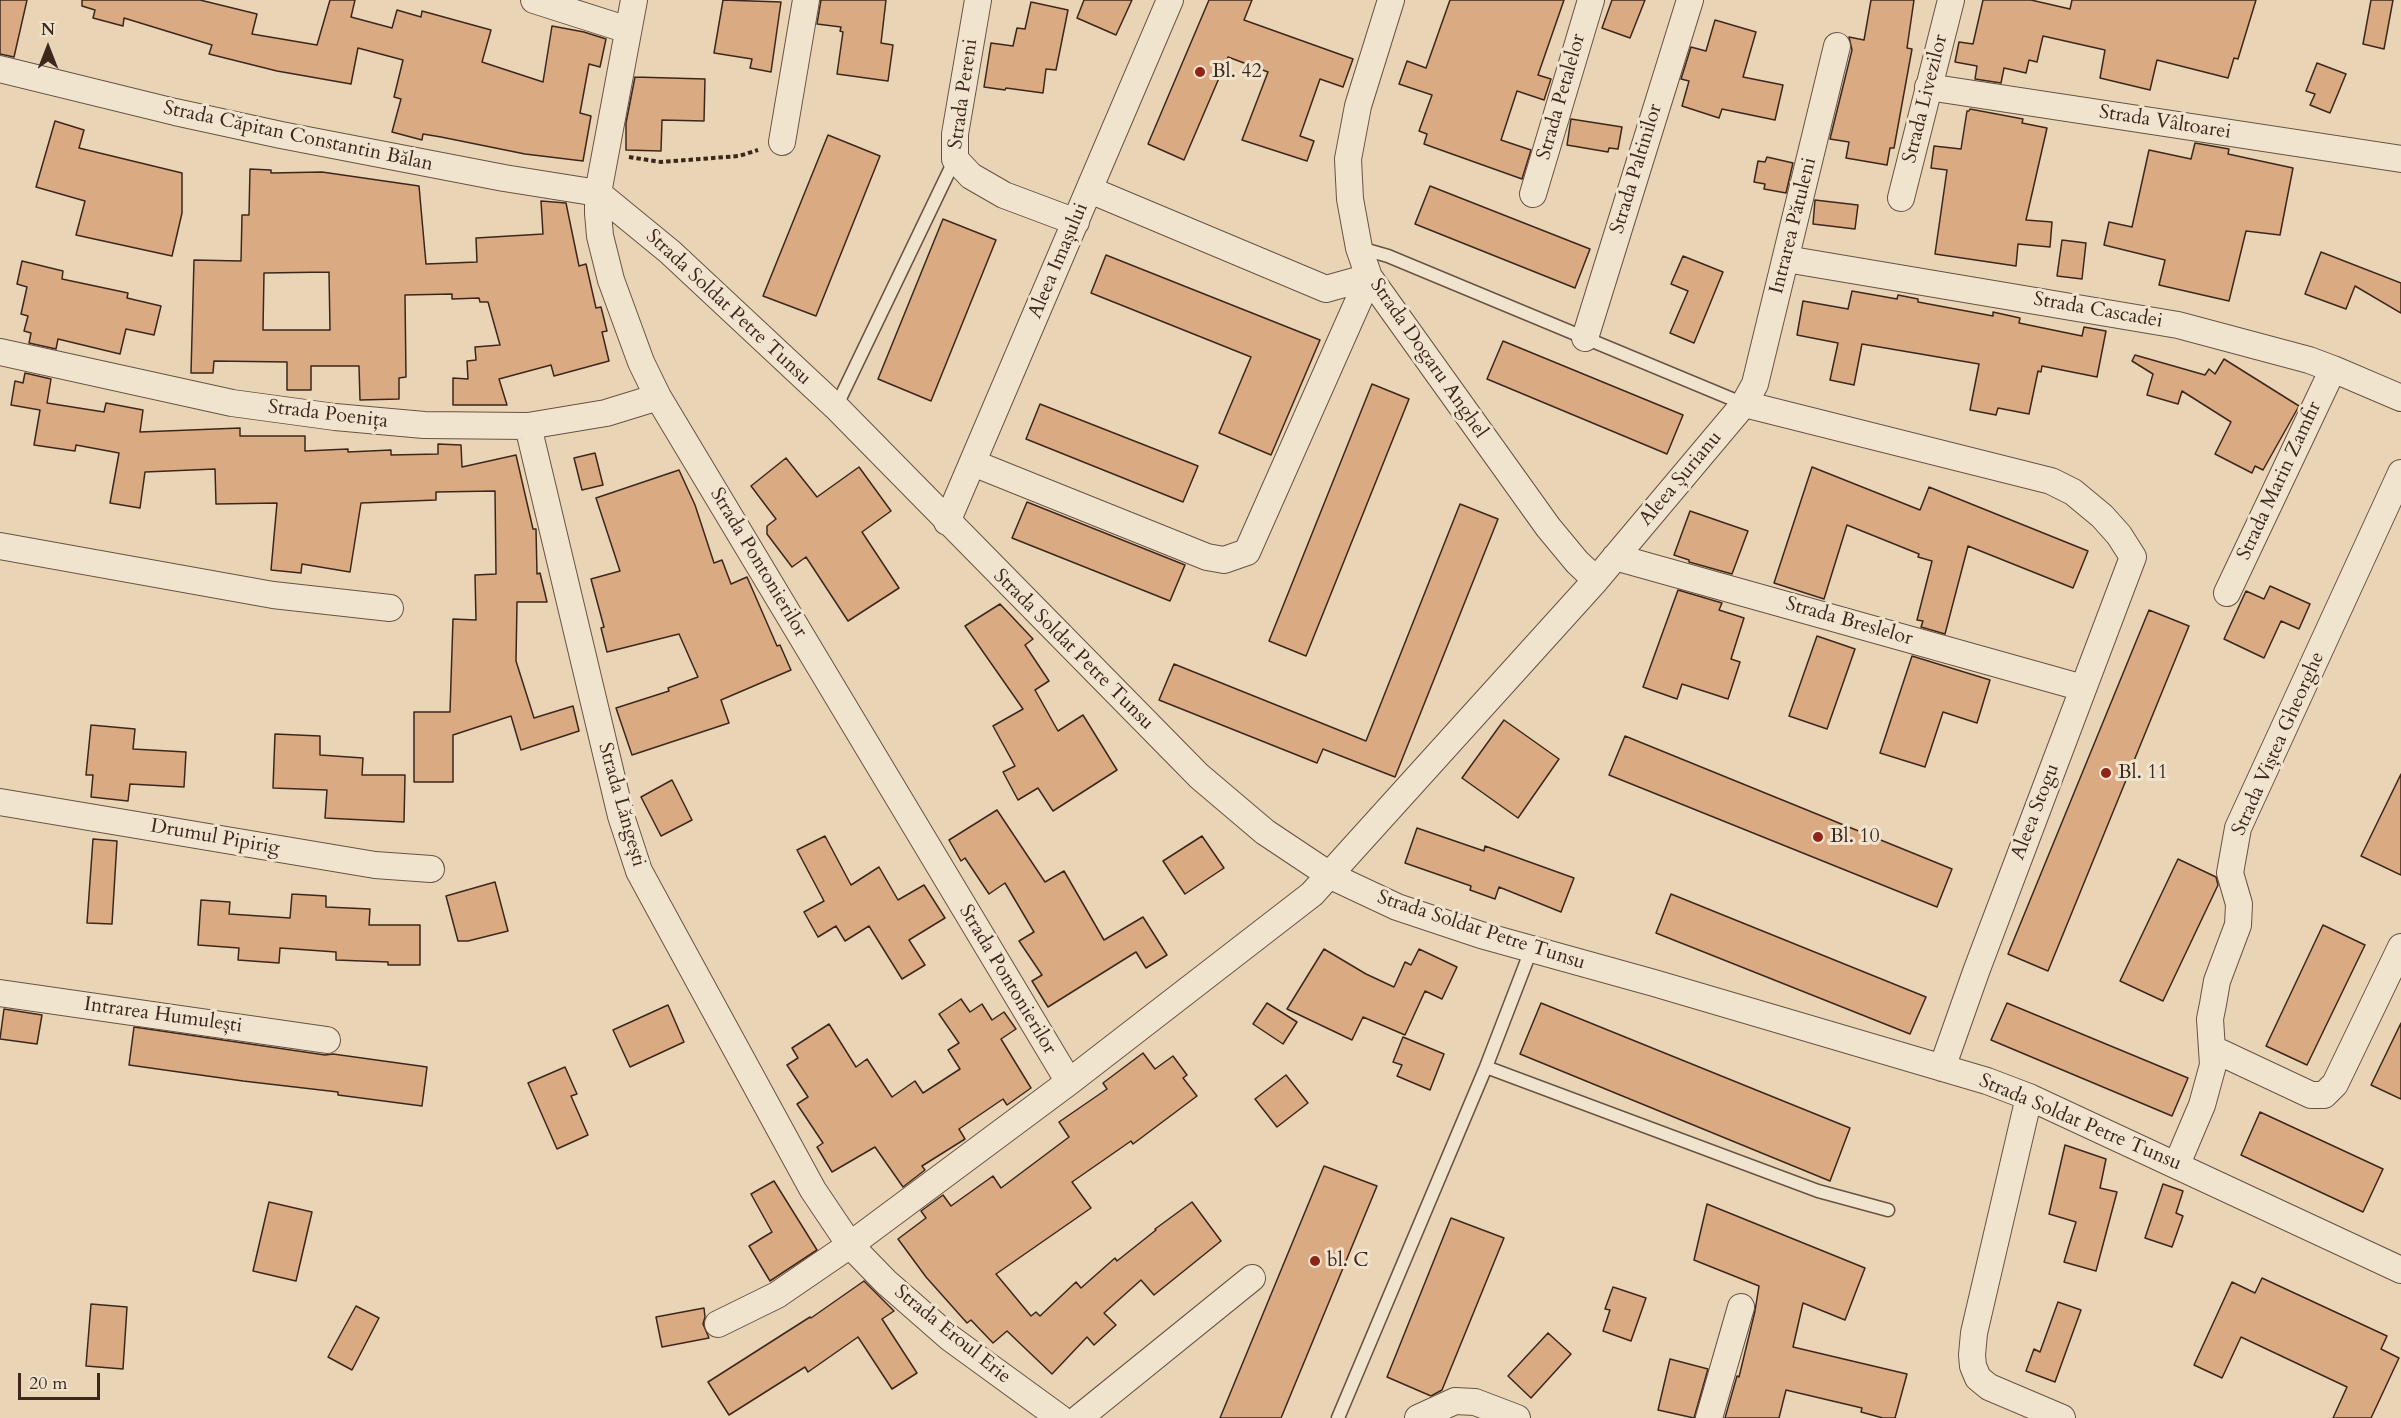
<!DOCTYPE html>
<meta charset="utf-8">
<style>
body{margin:0}
#map{position:relative;width:2401px;height:1418px;overflow:hidden;background:#e9d5b5;font-family:Cardo,serif}
canvas{display:block}
.north{position:absolute;left:18px;top:18px;width:60px;height:60px;-webkit-text-stroke:4px #f1e4cf;paint-order:stroke;rotate:0deg;font-size:16px;font-weight:700;line-height:24px;text-align:center;color:#3d271d}
.north::after{content:'';display:block;margin:auto;width:21px;height:27px;background:#3d271d;clip-path:polygon(50% 0,100% 100%,50% 72%,0 100%)}
.scale{position:absolute;left:18px;top:1373px;width:82px;height:27px;box-sizing:border-box;border:3px solid #3d271d;border-top:0;padding-left:8px;font-size:18px;line-height:21px;white-space:nowrap;color:#3d271d;-webkit-text-stroke:4px #f1e4cf;paint-order:stroke}
</style>
<div id="map">
<canvas width="2401" height="1418"></canvas>
<div class="north">N</div>
<div class="scale">20 m</div>
</div>
<script>
const context = document.querySelector('canvas').getContext('2d');
context.lineJoin = 'round';
function paint(path, color) {
  context.fillStyle = color;
  context.fill(path, 'evenodd');
}
function toPath(rows) {
  const path = new Path2D();
  for (const r of rows) {
    path.moveTo(r[0], r[1]);
    for (let i = 2; i < r.length; i += 2) path.lineTo(r[i], r[i + 1]);
  }
  return path;
}
function stroke(path, color, width, dash) {
  context.strokeStyle = color;
  context.lineWidth = width;
  context.lineCap = dash ? 'butt' : 'round';
  context.setLineDash(dash || []);
  context.stroke(path);
}
function write(font, color, halo, rows, align = 'center') {
  context.font = font + ' Cardo,serif';
  context.lineWidth = 6;
  context.setLineDash([]);
  context.textBaseline = 'middle';
  context.strokeStyle = halo;
  context.fillStyle = color;
  for (const [text, x, y, turn = 0] of rows) {
    context.save();
    context.translate(x, y);
    context.rotate((+turn || 0) * Math.PI / 180);
    context.textAlign = isNaN(turn) ? turn : align;
    if (halo) context.strokeText(text, 0, 0);
    context.fillText(text, 0, 0);
    context.restore();
  }
}
const building = toPath([
 [0,0,27,0,14,57,0,54,0,0],
 [82,0,200,0,257,14,252,34,317,45,330,0,355,0,351,17,392,28,397,10,421,17,422,11,491,30,482,62,543,82,552,26,584,32,606,39,600,67,589,64,580,113,591,116,583,161,525,154,441,137,423,134,422,140,392,132,401,99,394,97,403,60,358,48,351,84,277,71,209,54,212,45,124,18,123,26,93,18,95,10,82,6,82,0],
 [723,0,781,2,771,72,750,68,752,59,714,53,723,0],
 [821,0,886,0,881,43,893,45,888,81,837,74,843,32,840,31,841,27,817,24,821,0],
 [1084,0,1132,0,1116,35,1077,18,1084,0],
 [1209,0,1252,0,1244,20,1353,59,1343,87,1320,79,1300,136,1314,141,1307,161,1242,140,1268,72,1228,57,1184,160,1148,144,1209,0],
 [1450,0,1564,0,1538,75,1551,79,1544,100,1517,91,1501,140,1531,150,1522,179,1424,144,1427,134,1419,131,1432,95,1399,84,1407,61,1426,68,1450,0],
 [1612,0,1645,0,1630,38,1602,28,1612,0],
 [1871,0,1914,0,1907,48,1912,49,1894,148,1890,148,1887,165,1846,158,1849,142,1830,139,1852,50,1849,37,1864,40,1871,0],
 [1983,0,2031,0,2070,9,2072,0,2256,0,2238,59,2234,58,2228,78,2157,60,2150,90,2100,78,2105,50,2043,36,2037,62,2029,60,2026,73,2004,68,2001,83,1975,79,1977,66,1955,62,1959,42,1973,44,1983,0],
 [2371,0,2393,0,2384,49,2363,44,2371,0],
 [1031,2,1068,10,1056,70,1046,69,1043,93,1006,88,1005,90,984,87,991,43,1013,46,1017,28,1025,29,1031,2],
 [1715,20,1756,32,1743,77,1783,85,1775,120,1722,109,1719,118,1682,106,1689,81,1681,79,1691,47,1706,51,1715,20],
 [2317,63,2346,74,2330,113,2310,105,2315,94,2306,91,2317,63],
 [635,77,705,79,704,121,662,120,661,151,626,150,626,123,635,77],
 [1970,109,2023,119,2022,123,2047,128,2026,220,2052,222,2050,247,2018,244,2016,266,1935,254,1947,170,1931,168,1934,146,1961,149,1967,111,1969,111,1970,109],
 [1571,119,1622,127,1618,149,1609,148,1608,152,1567,145,1571,119],
 [55,121,84,130,79,148,182,173,182,213,172,256,76,235,85,201,36,187,55,121],
 [828,135,880,156,816,316,763,296,828,135],
 [2195,143,2229,149,2228,154,2293,168,2280,235,2246,231,2229,301,2159,285,2165,260,2104,245,2109,222,2132,227,2149,150,2191,159,2195,143],
 [1767,157,1793,163,1786,193,1764,189,1765,184,1754,182,1758,161,1765,162,1767,157],
 [250,169,271,170,271,173,322,172,419,186,426,264,477,262,476,238,543,234,541,201,566,203,579,266,586,264,596,308,601,307,607,331,602,332,609,361,554,376,551,365,499,379,507,405,453,405,453,378,468,379,467,361,476,360,475,347,500,345,488,302,480,302,479,298,452,299,452,294,405,295,406,377,399,378,399,399,360,400,359,366,311,366,311,390,287,390,287,362,214,361,213,373,191,373,194,260,241,261,242,215,249,215,250,169],
 [329,272,330,330,263,330,264,273,329,272],
 [1430,186,1590,249,1575,288,1415,224,1430,186],
 [1815,200,1858,205,1855,229,1813,224,1815,200],
 [943,219,996,240,931,401,878,379,943,219],
 [2062,240,2086,243,2082,279,2057,276,2062,240],
 [2321,252,2401,283,2401,313,2355,286,2346,309,2305,294,2321,252],
 [1106,255,1320,340,1271,455,1219,433,1251,357,1091,293,1106,255],
 [1683,256,1723,272,1694,343,1670,333,1688,291,1671,284,1683,256],
 [22,261,63,271,62,279,128,293,127,298,161,306,154,335,126,329,120,354,58,339,56,349,29,343,31,333,24,331,28,316,21,314,27,287,17,284,22,261],
 [1852,291,1897,299,1898,295,1918,299,1918,302,1993,316,1993,312,2020,318,2019,323,2082,336,2084,327,2106,331,2097,377,2042,366,2041,372,2038,371,2029,414,1998,408,1996,415,1970,410,1979,364,1862,344,1854,385,1830,380,1838,343,1797,335,1803,301,1848,309,1852,291],
 [1503,341,1683,415,1667,454,1487,379,1503,341],
 [2135,355,2205,375,2209,369,2215,374,2224,359,2299,406,2263,470,2255,466,2252,473,2215,454,2231,422,2182,391,2178,404,2147,395,2153,374,2132,361,2135,355],
 [25,373,51,379,47,403,104,412,106,403,143,410,140,432,240,428,240,436,305,436,305,451,348,449,348,452,391,450,391,455,438,454,438,444,461,445,462,467,516,455,533,529,536,529,537,574,540,573,547,602,517,602,516,661,534,718,573,706,579,731,521,750,511,716,453,735,453,782,414,782,414,712,450,712,453,619,476,620,475,575,496,574,495,491,436,492,436,500,361,503,350,572,302,564,301,573,271,570,277,503,216,504,215,469,145,472,140,508,110,503,119,453,76,445,75,451,34,445,40,410,11,405,15,381,23,383,25,373],
 [1372,384,1409,399,1306,656,1269,641,1372,384],
 [1040,404,1198,466,1183,502,1026,439,1040,404],
 [595,453,603,485,582,490,574,458,595,453],
 [786,458,817,497,859,467,891,511,862,532,899,588,848,621,806,557,792,567,767,534,767,526,776,519,751,486,786,458],
 [1812,467,1920,510,1929,487,2088,551,2073,588,1968,546,1945,634,1921,627,1923,621,1917,620,1932,561,1918,557,1919,554,1847,525,1824,599,1774,583,1812,467],
 [679,470,695,505,714,563,722,560,731,584,747,577,777,646,780,645,791,670,721,700,729,723,632,755,616,708,669,691,668,688,698,677,679,634,607,652,601,628,604,627,591,579,620,571,596,498,679,470],
 [1027,502,1185,565,1170,601,1012,538,1027,502],
 [1460,504,1498,519,1395,777,1323,749,1317,763,1159,700,1174,664,1366,741,1460,504],
 [1690,511,1748,531,1732,574,1689,562,1689,560,1674,555,1690,511],
 [2270,586,2310,604,2299,629,2281,621,2264,658,2224,639,2246,591,2264,599,2270,586],
 [1678,590,1722,603,1719,610,1744,618,1731,659,1740,662,1728,699,1682,684,1677,699,1643,687,1678,590],
 [1000,604,1033,639,1025,645,1049,681,1035,690,1058,731,1083,715,1117,770,1053,811,1038,788,1018,800,1003,772,1015,766,993,726,1023,709,965,626,1000,604],
 [2149,610,2189,626,2048,971,2008,954,2149,610],
 [1817,636,1855,649,1827,729,1789,716,1817,636],
 [1912,656,1990,680,1977,723,1943,712,1925,767,1880,753,1912,656],
 [1504,720,1559,759,1518,818,1462,778,1504,720],
 [91,725,135,729,133,749,186,752,184,787,130,784,128,801,91,797,93,775,86,775,91,725],
 [275,734,320,736,320,755,363,758,362,775,405,775,404,822,325,818,327,790,273,788,275,734],
 [1625,736,1952,869,1937,907,1609,775,1625,736],
 [2401,774,2401,875,2361,856,2401,774],
 [672,780,692,820,661,836,641,797,672,780],
 [997,810,1045,882,1064,871,1104,940,1143,917,1167,955,1146,968,1136,952,1048,1007,1032,981,1042,975,1019,941,1034,932,1005,883,989,894,965,858,961,861,949,840,997,810],
 [1417,828,1484,851,1485,846,1574,878,1561,912,1499,887,1495,899,1470,890,1471,886,1405,863,1417,828],
 [825,836,851,885,879,867,898,900,924,885,945,918,909,940,925,965,902,979,869,926,845,941,836,926,818,937,804,912,824,901,797,850,825,836],
 [1202,836,1224,868,1185,894,1163,861,1202,836],
 [93,839,117,841,112,924,87,923,93,839],
 [2178,859,2216,877,2218,885,2163,1001,2120,981,2178,859],
 [495,882,508,931,468,941,458,941,446,896,495,882],
 [292,894,326,896,326,907,370,909,369,925,420,925,420,965,388,965,388,962,336,960,336,952,280,948,279,963,238,960,239,948,198,945,201,900,230,902,229,914,290,918,292,894],
 [1671,894,1926,997,1910,1034,1656,933,1671,894],
 [2323,925,2365,945,2307,1065,2266,1046,2323,925],
 [1324,949,1366,974,1394,987,1405,962,1411,965,1419,949,1457,967,1442,999,1425,991,1405,1035,1363,1017,1352,1040,1287,1009,1324,949],
 [961,999,970,1012,982,1004,992,1020,1004,1012,1016,1029,1001,1039,1031,1088,1007,1105,1003,1099,959,1129,965,1139,922,1166,925,1170,903,1187,875,1147,832,1172,817,1147,823,1143,797,1104,808,1097,787,1065,798,1058,792,1048,829,1024,856,1067,867,1059,892,1097,915,1081,923,1093,960,1069,948,1050,959,1043,939,1014,961,999],
 [1267,1003,1297,1022,1283,1044,1253,1024,1267,1003],
 [1541,1003,1850,1128,1830,1181,1520,1054,1541,1003],
 [2007,1003,2188,1078,2172,1116,1991,1040,2007,1003],
 [668,1005,684,1042,630,1067,613,1030,668,1005],
 [4,1009,42,1015,37,1044,0,1039,4,1009],
 [2401,1023,2401,1099,2371,1085,2401,1023],
 [134,1027,325,1055,333,1054,427,1067,422,1106,338,1095,338,1092,243,1081,129,1065,134,1027],
 [1403,1037,1444,1054,1430,1090,1397,1076,1402,1065,1393,1062,1403,1037],
 [1143,1053,1155,1069,1173,1056,1187,1075,1183,1078,1197,1096,1133,1144,1131,1141,1072,1182,1091,1208,996,1274,1031,1316,1036,1312,1040,1316,1076,1282,1081,1288,1115,1258,1117,1261,1156,1230,1155,1229,1192,1202,1221,1241,1154,1295,1141,1280,1104,1313,1116,1325,1094,1345,1087,1337,1052,1374,1007,1331,993,1343,971,1320,967,1323,926,1277,898,1239,926,1218,921,1211,943,1195,951,1206,993,1176,1001,1188,1069,1137,1059,1122,1107,1089,1103,1083,1143,1053],
 [565,1067,577,1094,571,1096,588,1135,557,1149,528,1083,565,1067],
 [1286,1075,1308,1103,1277,1127,1255,1099,1286,1075],
 [2260,1112,2383,1169,2363,1212,2241,1155,2260,1112],
 [2065,1145,2106,1159,2100,1188,2117,1192,2096,1271,2064,1262,2076,1222,2049,1214,2065,1145],
 [1324,1166,1377,1186,1281,1418,1220,1418,1324,1166],
 [774,1181,817,1250,770,1281,749,1246,772,1232,751,1194,774,1181],
 [2163,1184,2183,1191,2176,1213,2183,1216,2172,1247,2145,1238,2163,1184],
 [269,1202,312,1212,296,1281,253,1271,269,1202],
 [1707,1204,1865,1268,1845,1320,1803,1303,1793,1347,1907,1374,1895,1418,1883,1418,1861,1412,1862,1408,1786,1390,1779,1418,1725,1418,1737,1376,1739,1377,1755,1311,1759,1286,1694,1260,1707,1204],
 [1451,1218,1504,1238,1442,1390,1431,1396,1387,1377,1451,1218],
 [2262,1278,2387,1336,2381,1349,2399,1358,2371,1418,2333,1418,2347,1387,2241,1337,2222,1378,2194,1365,2232,1282,2255,1293,2262,1278],
 [864,1281,894,1311,882,1319,917,1373,892,1389,858,1337,808,1372,805,1367,729,1415,708,1382,810,1317,811,1318,864,1281],
 [1613,1287,1646,1298,1631,1341,1603,1331,1610,1310,1605,1309,1613,1287],
 [2058,1302,2081,1310,2055,1382,2026,1371,2034,1349,2040,1352,2058,1302],
 [91,1304,127,1307,123,1369,86,1366,91,1304],
 [356,1306,379,1318,352,1370,328,1357,356,1306],
 [704,1308,705,1317,703,1324,709,1338,662,1347,656,1317,704,1308],
 [1548,1333,1571,1354,1531,1398,1508,1376,1548,1333],
 [1670,1359,1708,1369,1694,1418,1658,1410,1670,1359]
]);
paint(building, '#daaa83');
stroke(building, '#3d271d', 1.5);
const lane = toPath([
 [1360,248,1388,256,1744,404],
 [836,407,955,159],
 [1486,1067,1818,1191,1888,1210],
 [1338,1418,1486,1067,1531,950]
]);
const street = toPath([
 [534,0,628,30],
 [634,0,598,193,598,213,600,236,611,280,641,362,658,397,1069,1082],
 [978,0,955,134,955,159,971,176,1004,195,1076,222],
 [1391,0,1358,106,1348,159,1350,199,1359,248,1369,277,1548,527,1577,562,1596,580],
 [0,69,175,112,281,135,504,178,598,193,670,252,836,407,1199,776,1265,832,1331,876,1397,907,1481,935,1654,983,1987,1081,2029,1097,2401,1270],
 [1928,87,2401,159],
 [782,142,806,0],
 [1090,190,1326,289,1369,277],
 [1533,194,1591,0],
 [1901,198,1951,0],
 [1786,259,2178,325,2309,360,2333,369,2401,398],
 [1585,338,1690,0],
 [0,352,232,403,335,417,424,425,528,426,606,413,658,397],
 [1744,404,1755,384,1837,46],
 [528,426,621,816,639,871,652,895,813,1190,850,1245,886,1282,950,1338,1060,1418],
 [973,463,1207,557,1224,560,1247,552,1369,277],
 [947,522,1170,0],
 [0,546,273,595,390,608],
 [1615,557,2083,688],
 [2227,593,2333,369],
 [0,802,375,865,431,869],
 [0,993,327,1040],
 [2213,1049,2311,1095,2324,1095,2335,1084,2401,947],
 [2029,1097,1974,1333,1972,1355,1973,1366,1978,1378,1989,1387,2062,1418],
 [2177,1164,2202,1105,2213,1065,2210,1019,2213,1004,2217,981,2238,925,2239,904,2230,873,2238,828,2401,473],
 [718,1324,777,1295,850,1245,1069,1082,1312,894,1596,580,1744,404,2051,481,2073,492,2102,516,2119,535,2133,557,1977,969,1942,1068],
 [1079,1418,1252,1278],
 [1418,1418,1455,1401,1475,1402,1517,1418],
 [1709,1418,1741,1307]
]);
stroke(lane, '#685243', 15);
stroke(street, '#685243', 28);
stroke(toPath([
 [629,157,661,162,739,156,758,150]
]), '#3d271d', 4, [4.5, 3]);
stroke(lane, '#f1e4cf', 12);
stroke(street, '#f1e4cf', 26);
for (const [x, y, r, color] of [
 [1200,72,6,"#8f2418"],
 [2106,773,6,"#8f2418"],
 [1818,837,6,"#8f2418"],
 [1315,1261,6,"#8f2418"]
]) {
  const dot = new Path2D();
  dot.arc(x, y, r, 0, 2 * Math.PI);
  context.fillStyle = color;
  context.fill(dot);
  stroke(dot, '#f1e4cf', 2);
}
write('20px', '#3d271d', '#f1e4cf', [
 ["Bl. 42",1212,72],
 ["Bl. 11",2118,773],
 ["Bl. 10",1830,837],
 ["bl. C",1327,1261]
], 'left');
write('20px', '#3d271d', '#f1e4cf', [
 ["Strada Pereni",964,94,-82],
 ["Strada Petalelor",1562,97,-74],
 ["Strada Livezilor",1926,99,-76],
 ["Strada Vâltoarei",2165,123,9],
 ["Strada Căpitan Constantin Bălan",298,137,12],
 ["Strada Paltinilor",1637,169,-73],
 ["Intrarea Pătuleni",1794,226,-76],
 ["Aleea Imașului",1059,261,-67],
 ["Strada Soldat Petre Tunsu",728,308,43],
 ["Strada Cascadei",2098,311,10],
 ["Strada Dogaru Anghel",1428,359,55],
 ["Strada Poenița",328,415,7],
 ["Aleea Șurianu",1681,479,-50],
 ["Strada Marin Zamfir",2280,481,-65],
 ["Strada Pontonierilor",758,563,59],
 ["Strada Breslelor",1849,622,16],
 ["Strada Soldat Petre Tunsu",1073,650,45],
 ["Strada Viștea Gheorghe",2279,744,-66],
 ["Strada Lăngești",621,805,74],
 ["Aleea Stogu",2036,812,-69],
 ["Drumul Pipirig",215,838,10],
 ["Strada Soldat Petre Tunsu",1481,931,18],
 ["Strada Pontonierilor",1007,980,59],
 ["Intrarea Humulești",163,1016,8],
 ["Strada Soldat Petre Tunsu",2080,1123,23],
 ["Strada Eroul Erie",952,1335,39]
]);
</script>
